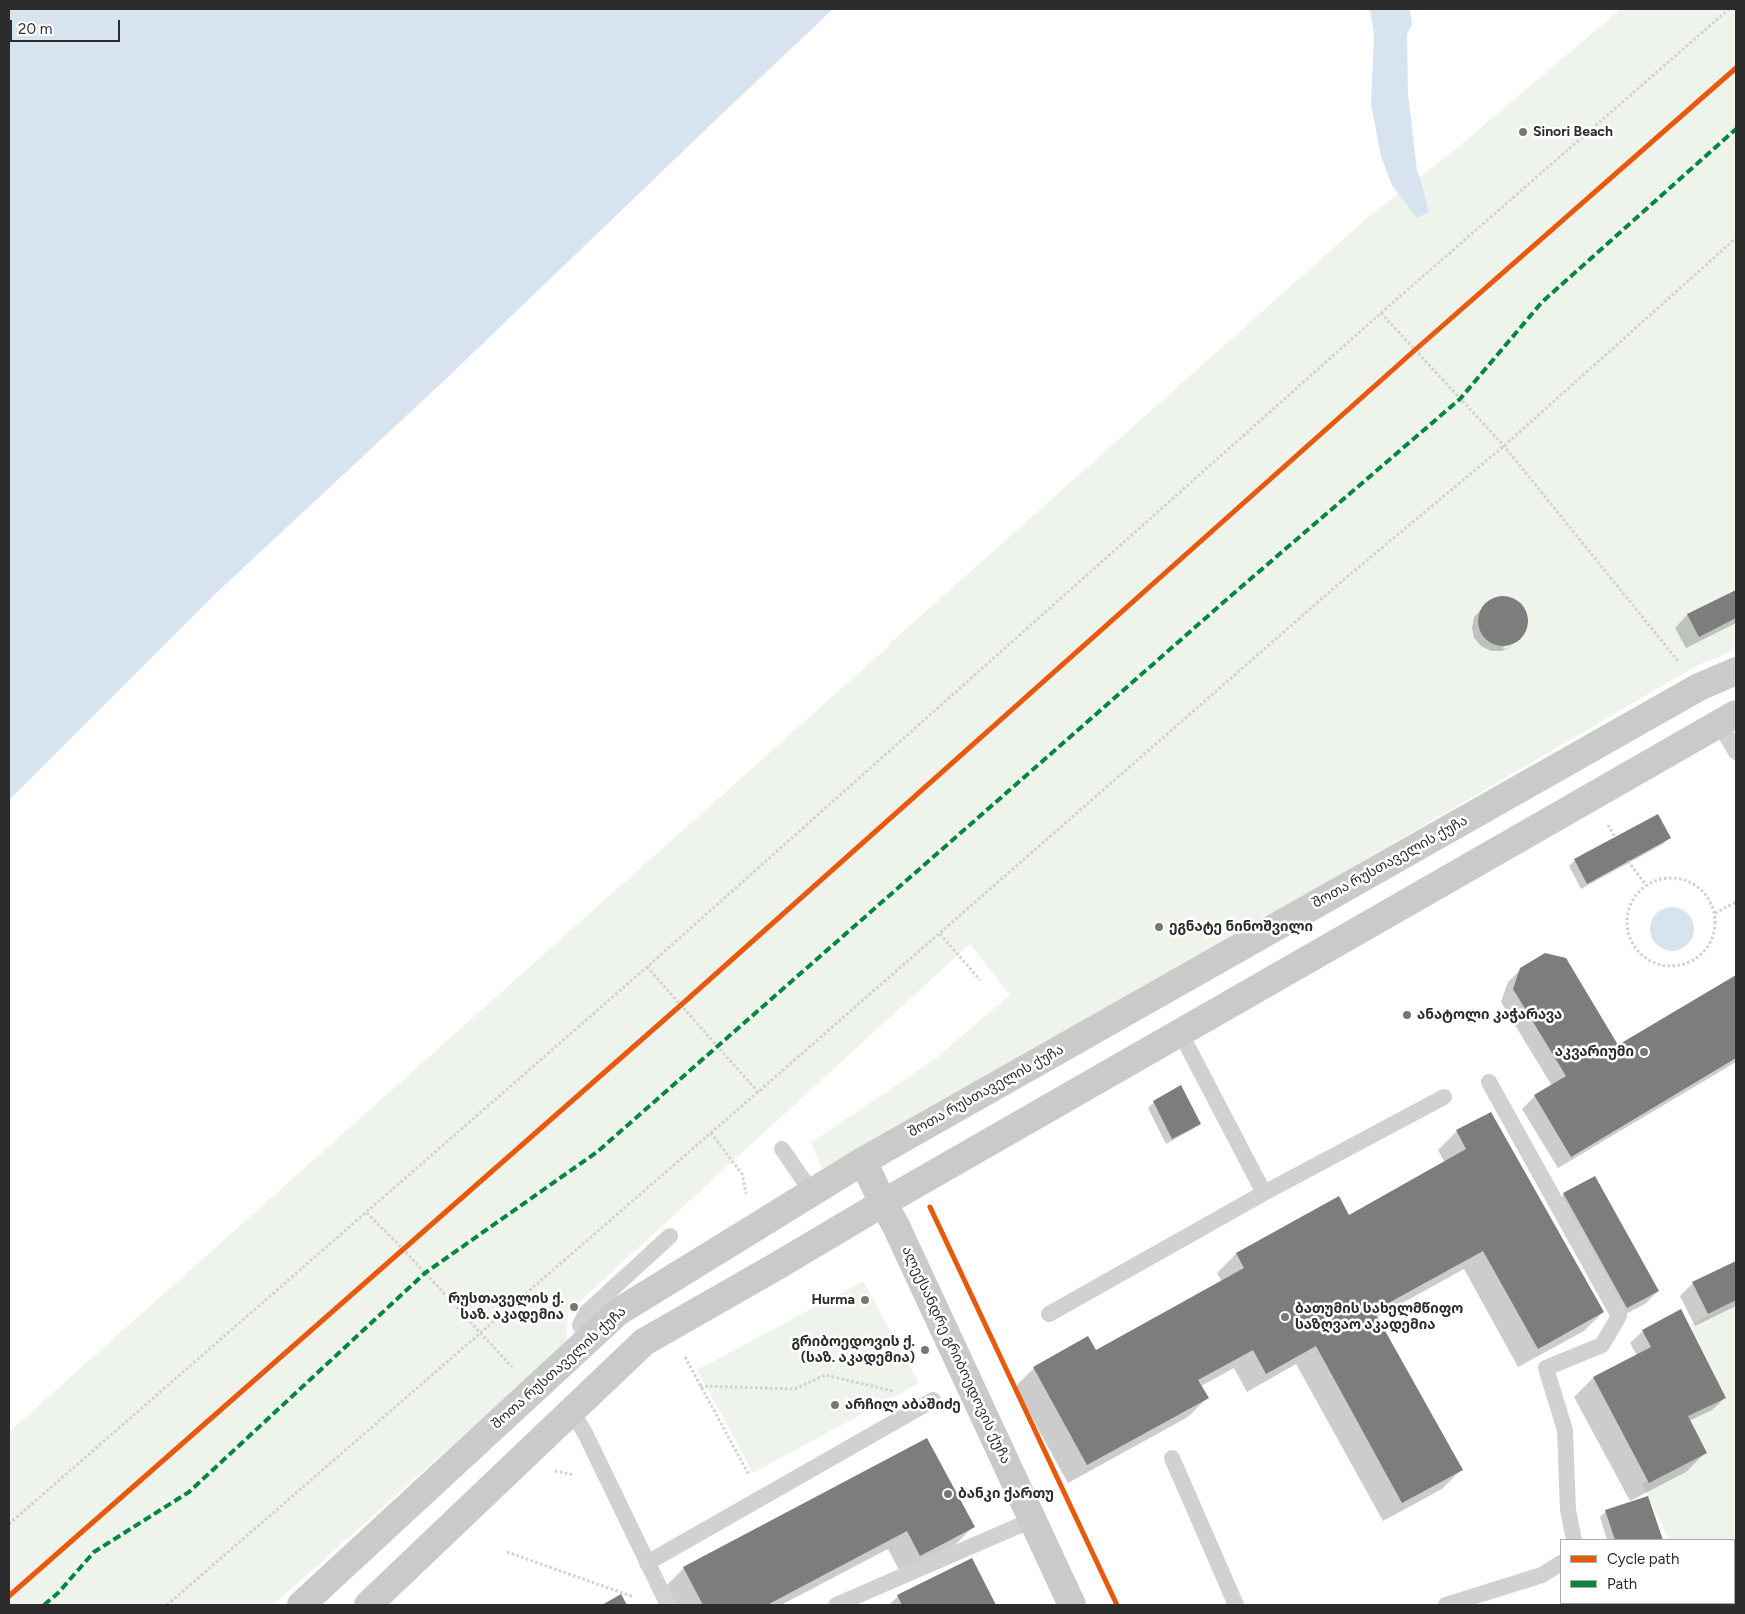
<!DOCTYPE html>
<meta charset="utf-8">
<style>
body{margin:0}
#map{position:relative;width:1745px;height:1614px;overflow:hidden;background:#fff;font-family:Figtree,sans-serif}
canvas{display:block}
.frame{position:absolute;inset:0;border:10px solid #2c2c2c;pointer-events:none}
.legend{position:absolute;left:1560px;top:1539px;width:175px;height:65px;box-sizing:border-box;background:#fff;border:1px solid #ababab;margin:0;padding:6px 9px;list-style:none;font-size:15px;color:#2c2c2c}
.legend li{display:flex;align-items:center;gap:10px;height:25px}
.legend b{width:25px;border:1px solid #ababab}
.scale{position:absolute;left:10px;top:20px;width:110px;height:22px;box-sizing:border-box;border:2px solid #2c2c2c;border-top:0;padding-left:6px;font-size:15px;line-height:18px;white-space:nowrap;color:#2c2c2c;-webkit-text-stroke:4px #fff;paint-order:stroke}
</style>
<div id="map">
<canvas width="1745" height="1614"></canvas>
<div class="frame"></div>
<ul class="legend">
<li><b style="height:6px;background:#e8590c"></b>Cycle path</li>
<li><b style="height:6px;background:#00873e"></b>Path</li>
</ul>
<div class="scale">20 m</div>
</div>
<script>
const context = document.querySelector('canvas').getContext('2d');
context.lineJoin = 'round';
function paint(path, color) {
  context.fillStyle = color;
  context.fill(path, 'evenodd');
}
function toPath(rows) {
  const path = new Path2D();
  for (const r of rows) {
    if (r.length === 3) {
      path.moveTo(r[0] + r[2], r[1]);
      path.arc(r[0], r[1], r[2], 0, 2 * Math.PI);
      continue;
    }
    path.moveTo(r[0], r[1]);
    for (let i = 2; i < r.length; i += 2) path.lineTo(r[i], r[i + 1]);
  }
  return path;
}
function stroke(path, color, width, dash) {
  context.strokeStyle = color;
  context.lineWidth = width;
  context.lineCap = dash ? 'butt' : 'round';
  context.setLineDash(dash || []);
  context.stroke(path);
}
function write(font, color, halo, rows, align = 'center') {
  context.font = font + ' Figtree,"Noto Sans Georgian",sans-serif';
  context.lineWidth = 5;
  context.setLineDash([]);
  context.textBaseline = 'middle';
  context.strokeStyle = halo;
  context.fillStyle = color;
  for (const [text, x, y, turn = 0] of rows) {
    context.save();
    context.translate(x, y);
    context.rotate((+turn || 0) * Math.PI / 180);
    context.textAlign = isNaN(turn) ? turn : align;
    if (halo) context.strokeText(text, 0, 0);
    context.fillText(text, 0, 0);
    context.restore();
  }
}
paint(toPath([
 [1621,9,1736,9,1736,650,1698,665,825,1176,811,1143,935,1059,1010,995,970,944,568,1312,566,1344,273,1605,9,1605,9,1432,889,646,888,645,1366,219,1451,153],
 [863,1281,919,1383,753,1473,697,1370],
 [1736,1300,1736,1537,1729,1540,1669,1540,1642,1484,1689,1462,1671,1424,1726,1398,1690,1325]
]), '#eef3eb');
paint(toPath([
 [9,9,833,9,703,132,449,376,211,598,9,800],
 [1370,9,1410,9,1412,24,1407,34,1408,93,1417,171,1420,177,1429,212,1417,218,1392,185,1381,157,1371,104,1374,34],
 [1672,929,22]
]), '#d7e4f0');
paint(toPath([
 [1736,591,1736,623,1686,648,1675,628,1687,615],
 [1498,597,1509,597,1519,602,1525,610,1528,620,1525,631,1518,640,1503,647,1504,649,1514,645,1502,651,1491,651,1481,646,1474,638,1472,628,1474,617,1488,602],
 [1657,815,1669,838,1663,844,1581,889,1569,866,1575,860],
 [1521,969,1618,1047,1736,976,1736,1062,1558,1168,1522,1109,1535,1096,1552,1086,1501,1002,1508,982],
 [1181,1087,1199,1124,1193,1129,1166,1144,1148,1108,1154,1102],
 [1490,1114,1603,1312,1584,1331,1518,1367,1464,1269,1377,1317,1461,1470,1442,1489,1383,1521,1296,1364,1247,1392,1234,1368,1201,1386,1207,1398,1188,1417,1068,1483,1015,1387,1034,1368,1096,1352,1222,1282,1217,1273,1236,1254,1338,1198,1348,1216,1445,1163,1438,1150,1457,1131],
 [1564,1194,1658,1291,1645,1304,1614,1320,1551,1207],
 [1736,1262,1736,1306,1695,1326,1680,1296,1693,1283],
 [1643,1331,1725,1398,1712,1410,1689,1421,1705,1453,1686,1472,1630,1501,1574,1397,1593,1378,1637,1356,1630,1343],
 [927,1440,973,1527,954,1546,901,1574,888,1549,781,1605,675,1605,665,1587,684,1568],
 [1648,1497,1662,1540,1607,1540,1600,1517,1606,1511],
 [972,1559,995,1605,889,1605,898,1596]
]), '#0003');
paint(toPath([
 [1736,590,1736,618,1699,637,1687,614],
 [1503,621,25],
 [1658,814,1671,838,1587,884,1574,859],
 [1545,953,1566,958,1618,1045,1736,975,1736,1058,1571,1157,1534,1095,1566,1076,1513,989,1520,968],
 [1181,1085,1201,1124,1172,1139,1153,1101],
 [1491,1112,1604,1312,1538,1349,1483,1251,1374,1311,1463,1470,1402,1503,1316,1346,1266,1374,1253,1350,1198,1380,1209,1398,1087,1465,1033,1367,1088,1336,1096,1350,1244,1268,1236,1253,1339,1196,1349,1215,1466,1149,1456,1130],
 [1595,1176,1659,1291,1627,1308,1563,1193],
 [1736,1261,1736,1300,1708,1314,1692,1282],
 [1681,1309,1726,1398,1688,1416,1707,1453,1649,1483,1593,1377,1651,1347,1642,1330],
 [927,1438,975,1527,920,1556,907,1531,767,1605,703,1605,683,1567],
 [1648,1496,1663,1540,1615,1540,1605,1510],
 [972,1558,996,1605,902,1605,897,1595],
 [621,1594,627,1605,602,1605],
 [1657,1603,1666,1603,1667,1605,1651,1605]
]), '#7d7d7d');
stroke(toPath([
 [1381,313,1504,446,1678,661],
 [1608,825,1615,837],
 [1628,861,1646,885],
 [1671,922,44],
 [1715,913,1736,902],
 [940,934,980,980],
 [647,967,758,1092],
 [711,1133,742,1174,746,1194],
 [367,1213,403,1249,512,1367],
 [685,1357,749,1475],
 [700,1386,795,1389,825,1375,893,1391],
 [555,1471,574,1475],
 [9,1524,647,967,1381,313,1729,9],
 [507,1552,634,1597],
 [167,1605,758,1092,1342,581,1504,446,1736,238]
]), '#d1d1d1', 3, [2.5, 2.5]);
stroke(toPath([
 [1719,723,1736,752],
 [1181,1034,1264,1193,1444,1097],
 [1489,1082,1619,1316,1602,1345,1546,1368,1565,1430,1568,1510,1574,1540],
 [782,1149,811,1191],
 [1049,1314,1264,1193],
 [590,1338,580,1325,586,1313,670,1236],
 [571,1411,585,1433,668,1605],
 [1172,1458,1236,1605],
 [647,1563,933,1400],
 [1598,1603,1599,1605],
 [836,1605,1032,1520],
 [1446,1605,1542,1575,1561,1563]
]), '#d1d1d1', 16);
stroke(toPath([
 [863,1161,883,1203,896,1226,1072,1605],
 [301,1605,618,1312,863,1161,1699,687,1736,671],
 [368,1605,644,1342,777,1266,883,1203,1736,714]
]), '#cacaca', 28);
stroke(toPath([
 [44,1605,58,1593,94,1552,189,1492,425,1273,597,1152,1233,594,1460,399,1542,302,1736,129]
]), '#00873e', 4, [8, 4]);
stroke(toPath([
 [930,1207,1117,1605],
 [9,1596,681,1005,1415,350,1736,68]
]), '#e8590c', 5);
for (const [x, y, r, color] of [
 [1523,132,5,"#767676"],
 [1159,927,5,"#767676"],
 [1407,1015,5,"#767676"],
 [1644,1052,5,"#767676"],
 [865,1300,5,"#767676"],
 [574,1307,5,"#767676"],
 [1285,1317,5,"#767676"],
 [925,1350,5,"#767676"],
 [835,1405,5,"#767676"],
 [948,1494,5,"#767676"]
]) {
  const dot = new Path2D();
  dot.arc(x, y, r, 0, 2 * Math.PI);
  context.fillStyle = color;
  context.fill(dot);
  stroke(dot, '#fff', 2);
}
write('bold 14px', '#2c2c2c', '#fff', [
 ["Sinori Beach",1533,132],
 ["ეგნატე ნინოშვილი",1169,927],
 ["ანატოლი კაჭარავა",1417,1015],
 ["აკვარიუმი",1634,1052,"right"],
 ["რუსთაველის ქ.",564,1299,"right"],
 ["საზ. აკადემია",564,1315,"right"],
 ["Hurma",855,1300,"right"],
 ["ბათუმის სახელმწიფო",1295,1309],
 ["საზღვაო აკადემია",1295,1325],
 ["გრიბოედოვის ქ.",915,1342,"right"],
 ["(საზ. აკადემია)",915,1358,"right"],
 ["არჩილ აბაშიძე",845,1405],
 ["ბანკი ქართუ",958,1494]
], 'left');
write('14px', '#2c2c2c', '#fff', [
 ["შოთა რუსთაველის ქუჩა",1390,862,-29],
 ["შოთა რუსთაველის ქუჩა",986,1091,-29],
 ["ალექსანდრე გრიბოედოვის ქუჩა",956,1355,65],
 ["შოთა რუსთაველის ქუჩა",559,1368,-42]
]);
</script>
